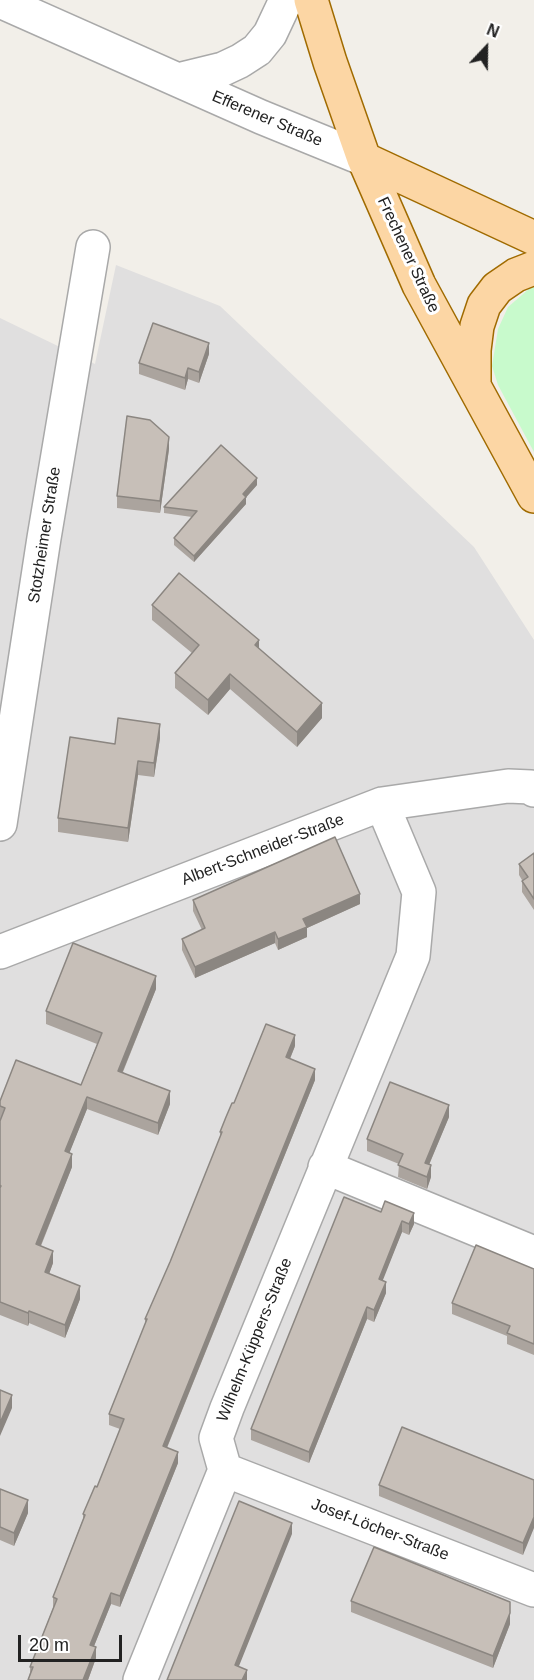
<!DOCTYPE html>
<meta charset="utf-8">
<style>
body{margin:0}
#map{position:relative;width:534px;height:1680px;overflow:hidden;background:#f2efe9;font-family:Helvetica,sans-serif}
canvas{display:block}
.north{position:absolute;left:456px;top:18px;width:60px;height:60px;-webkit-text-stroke:4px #fff;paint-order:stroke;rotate:22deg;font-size:16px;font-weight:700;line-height:24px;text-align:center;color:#222}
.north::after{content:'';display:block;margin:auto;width:21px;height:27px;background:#222;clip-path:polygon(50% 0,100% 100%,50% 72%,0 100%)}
.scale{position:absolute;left:18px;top:1635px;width:104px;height:27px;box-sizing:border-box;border:3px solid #222;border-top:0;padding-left:8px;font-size:18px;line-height:21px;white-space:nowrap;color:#222;-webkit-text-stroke:4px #fff;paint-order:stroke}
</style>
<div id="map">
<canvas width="534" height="1680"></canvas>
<div class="north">N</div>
<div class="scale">20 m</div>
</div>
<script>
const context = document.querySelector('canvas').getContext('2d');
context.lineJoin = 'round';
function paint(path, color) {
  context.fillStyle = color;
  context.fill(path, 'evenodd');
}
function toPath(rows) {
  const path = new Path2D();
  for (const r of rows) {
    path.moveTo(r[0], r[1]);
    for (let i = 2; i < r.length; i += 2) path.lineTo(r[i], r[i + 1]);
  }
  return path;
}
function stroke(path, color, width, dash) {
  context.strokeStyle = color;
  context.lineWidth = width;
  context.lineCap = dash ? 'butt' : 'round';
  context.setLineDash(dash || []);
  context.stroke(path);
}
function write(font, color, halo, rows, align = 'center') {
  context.font = font + ' Helvetica,sans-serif';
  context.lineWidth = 6;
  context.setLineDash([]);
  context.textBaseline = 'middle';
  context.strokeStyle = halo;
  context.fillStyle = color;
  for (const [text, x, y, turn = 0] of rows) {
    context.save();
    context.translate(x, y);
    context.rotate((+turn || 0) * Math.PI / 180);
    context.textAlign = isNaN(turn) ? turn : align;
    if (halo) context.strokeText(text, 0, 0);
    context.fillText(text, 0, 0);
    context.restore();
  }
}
paint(toPath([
 [116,265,220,306,474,547,534,640,534,1680,0,1680,0,318,95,364]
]), '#e0dfdf');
paint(toPath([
 [534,287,534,452,498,385,492,366,498,329,508,307,530,288]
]), '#c8facc');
const minor = toPath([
 [0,1,261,117,364,159],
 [178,80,223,69,240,61,257,50,270,34,286,0],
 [0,824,44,538,93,247],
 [0,952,382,804,508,786,531,787,534,790],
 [325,1167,534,1253],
 [225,1470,534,1590],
 [140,1680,225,1470,216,1438,227,1408,413,956,419,892,382,804]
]);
const major = toPath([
 [311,0,330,62,364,159,419,285,534,496],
 [364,159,534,238],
 [474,385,474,350,477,326,484,305,497,288,516,275,534,268]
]);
stroke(minor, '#a9a9a9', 36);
stroke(major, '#a06b00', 36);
stroke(minor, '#fff', 33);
stroke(major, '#fcd6a4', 33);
paint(toPath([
 [209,354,199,383,188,379,185,390,139,374,139,363],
 [169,449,160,513,117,508,117,496],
 [257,485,246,497,246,504,194,562,174,545,174,538,192,517,164,513,164,507],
 [152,605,259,649,322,718,297,747,230,689,208,715,175,688,175,673,192,653,152,620],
 [160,738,154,777,138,775,128,842,58,832,58,818,115,744],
 [534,853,534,910,522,892,522,880,519,875,519,864],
 [193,900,360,904,307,928,307,937,278,950,275,943,195,978,182,950,182,939,202,930,193,911],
 [156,989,123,1072,170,1104,158,1135,87,1109,69,1153,72,1167,41,1246,53,1263,49,1274,80,1299,65,1338,29,1323,28,1326,0,1315,0,1121,1,1119,0,1119,0,1101,81,1085,97,1044,46,1024,46,1011],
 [295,1046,290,1059,315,1080,167,1448,178,1463,120,1607,111,1604,94,1646,96,1658,88,1680,28,1680,30,1673,30,1667,53,1608,53,1597,83,1519,83,1514,97,1487,120,1429,109,1425,109,1414,145,1324,145,1319,170,1262,220,1137,220,1132,234,1103],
 [449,1117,429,1165,431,1177,427,1189,398,1177,399,1164,367,1151,367,1139],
 [381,1212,414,1224,409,1235,402,1232,382,1280,386,1293,374,1322,367,1319,309,1463,251,1440,251,1429],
 [534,1269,534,1355,507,1344,507,1336,452,1314,452,1303],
 [534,1480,523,1555,379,1496,379,1485],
 [0,1489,28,1513,14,1546,0,1540],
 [351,1601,510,1624,493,1668,351,1612]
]), '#aba49e');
paint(toPath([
 [209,343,209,354,199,383,199,372],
 [188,368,188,379,185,390,185,378],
 [169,437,169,449,160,513,160,501],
 [257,478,257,485,243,501,243,494],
 [246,497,246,504,194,562,194,556],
 [259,640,259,655,255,645],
 [230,674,230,689,208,715,208,700],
 [322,703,322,718,297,747,297,732],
 [160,724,160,738,154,777,154,763],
 [138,761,138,775,128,842,128,828],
 [360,894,360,904,307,928,307,937,278,950,278,939,303,919],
 [275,932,275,943,195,978,195,967],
 [156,976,156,989,118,1083,118,1071],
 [295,1035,295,1046,286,1068,286,1057],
 [315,1069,315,1080,163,1457,163,1446],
 [170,1091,170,1104,158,1135,158,1123],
 [87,1097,87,1109,65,1164,65,1151],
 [449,1105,449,1117,425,1174,425,1163],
 [72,1154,72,1167,36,1257,36,1244],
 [431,1165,431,1177,427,1189,427,1177],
 [414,1213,414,1224,409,1235,409,1224],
 [402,1221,402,1232,379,1290,379,1279],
 [53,1251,53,1263,45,1285,45,1272],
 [386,1282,386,1293,374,1322,374,1310],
 [80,1286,80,1299,65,1338,65,1325],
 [367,1307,367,1319,309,1463,309,1452],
 [29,1311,29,1323,28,1326,28,1313],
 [12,1395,12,1408,0,1436,0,1423],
 [178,1452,178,1463,120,1607,120,1596],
 [28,1500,28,1513,14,1546,14,1533],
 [534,1517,534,1528,523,1555,523,1543],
 [292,1523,292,1534,235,1676,235,1665],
 [111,1593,111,1604,90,1656,90,1645],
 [510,1613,510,1624,493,1668,493,1656],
 [96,1647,96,1658,88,1680,83,1680],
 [247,1670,247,1680,242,1680]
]), '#8b8681');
const building = toPath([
 [153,323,209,343,199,372,188,368,185,378,139,363,153,323],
 [127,416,150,420,169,437,160,501,117,496,127,416],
 [221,445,257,478,243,494,246,497,194,556,174,538,197,511,164,507,221,445],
 [179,573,259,640,255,645,322,703,297,732,230,674,208,700,175,673,199,645,152,605,179,573],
 [118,718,160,724,154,763,138,761,128,828,58,818,70,737,115,744,118,718],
 [335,837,360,894,303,919,307,927,278,939,275,932,195,967,182,939,205,928,193,900,335,837],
 [534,853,534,899,522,881,528,877,519,864,534,853],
 [73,943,156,976,118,1071,170,1091,158,1123,87,1097,65,1151,72,1154,36,1244,53,1251,45,1272,80,1286,65,1325,29,1311,28,1313,0,1302,0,1188,1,1186,0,1185,0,1121,5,1108,0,1106,0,1101,16,1060,81,1085,102,1033,46,1011,73,943],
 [266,1024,295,1035,286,1057,315,1069,163,1446,178,1452,120,1596,111,1593,90,1645,96,1647,83,1680,28,1680,33,1667,30,1667,57,1599,53,1597,85,1515,83,1514,95,1486,97,1487,124,1419,109,1414,147,1319,145,1319,170,1262,222,1132,220,1132,226,1117,232,1103,234,1103,266,1024],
 [390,1082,449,1105,425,1163,431,1165,427,1177,398,1165,403,1154,367,1139,390,1082],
 [344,1197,381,1212,385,1201,414,1213,409,1224,402,1221,379,1279,386,1282,374,1310,367,1307,309,1452,251,1429,344,1197],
 [476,1245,534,1269,534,1344,507,1333,510,1326,452,1303,476,1245],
 [0,1390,12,1395,0,1423,0,1390],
 [402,1427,534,1480,534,1517,523,1543,379,1485,402,1427],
 [0,1489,28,1500,14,1533,0,1527,0,1489],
 [239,1501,292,1523,235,1665,247,1670,242,1680,167,1680,239,1501],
 [374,1547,510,1602,510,1613,493,1656,351,1601,374,1547]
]);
paint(building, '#c7bfb8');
stroke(building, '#8b8681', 1.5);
write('16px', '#222', '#fff', [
 ["Efferener Straße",267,119,23],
 ["Frechener Straße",408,255,65],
 ["Stotzheimer Straße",45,535,-81],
 ["Albert-Schneider-Straße",263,850,-21],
 ["Wilhelm-Küppers-Straße",255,1340,-68],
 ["Josef-Löcher-Straße",380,1530,21]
]);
</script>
